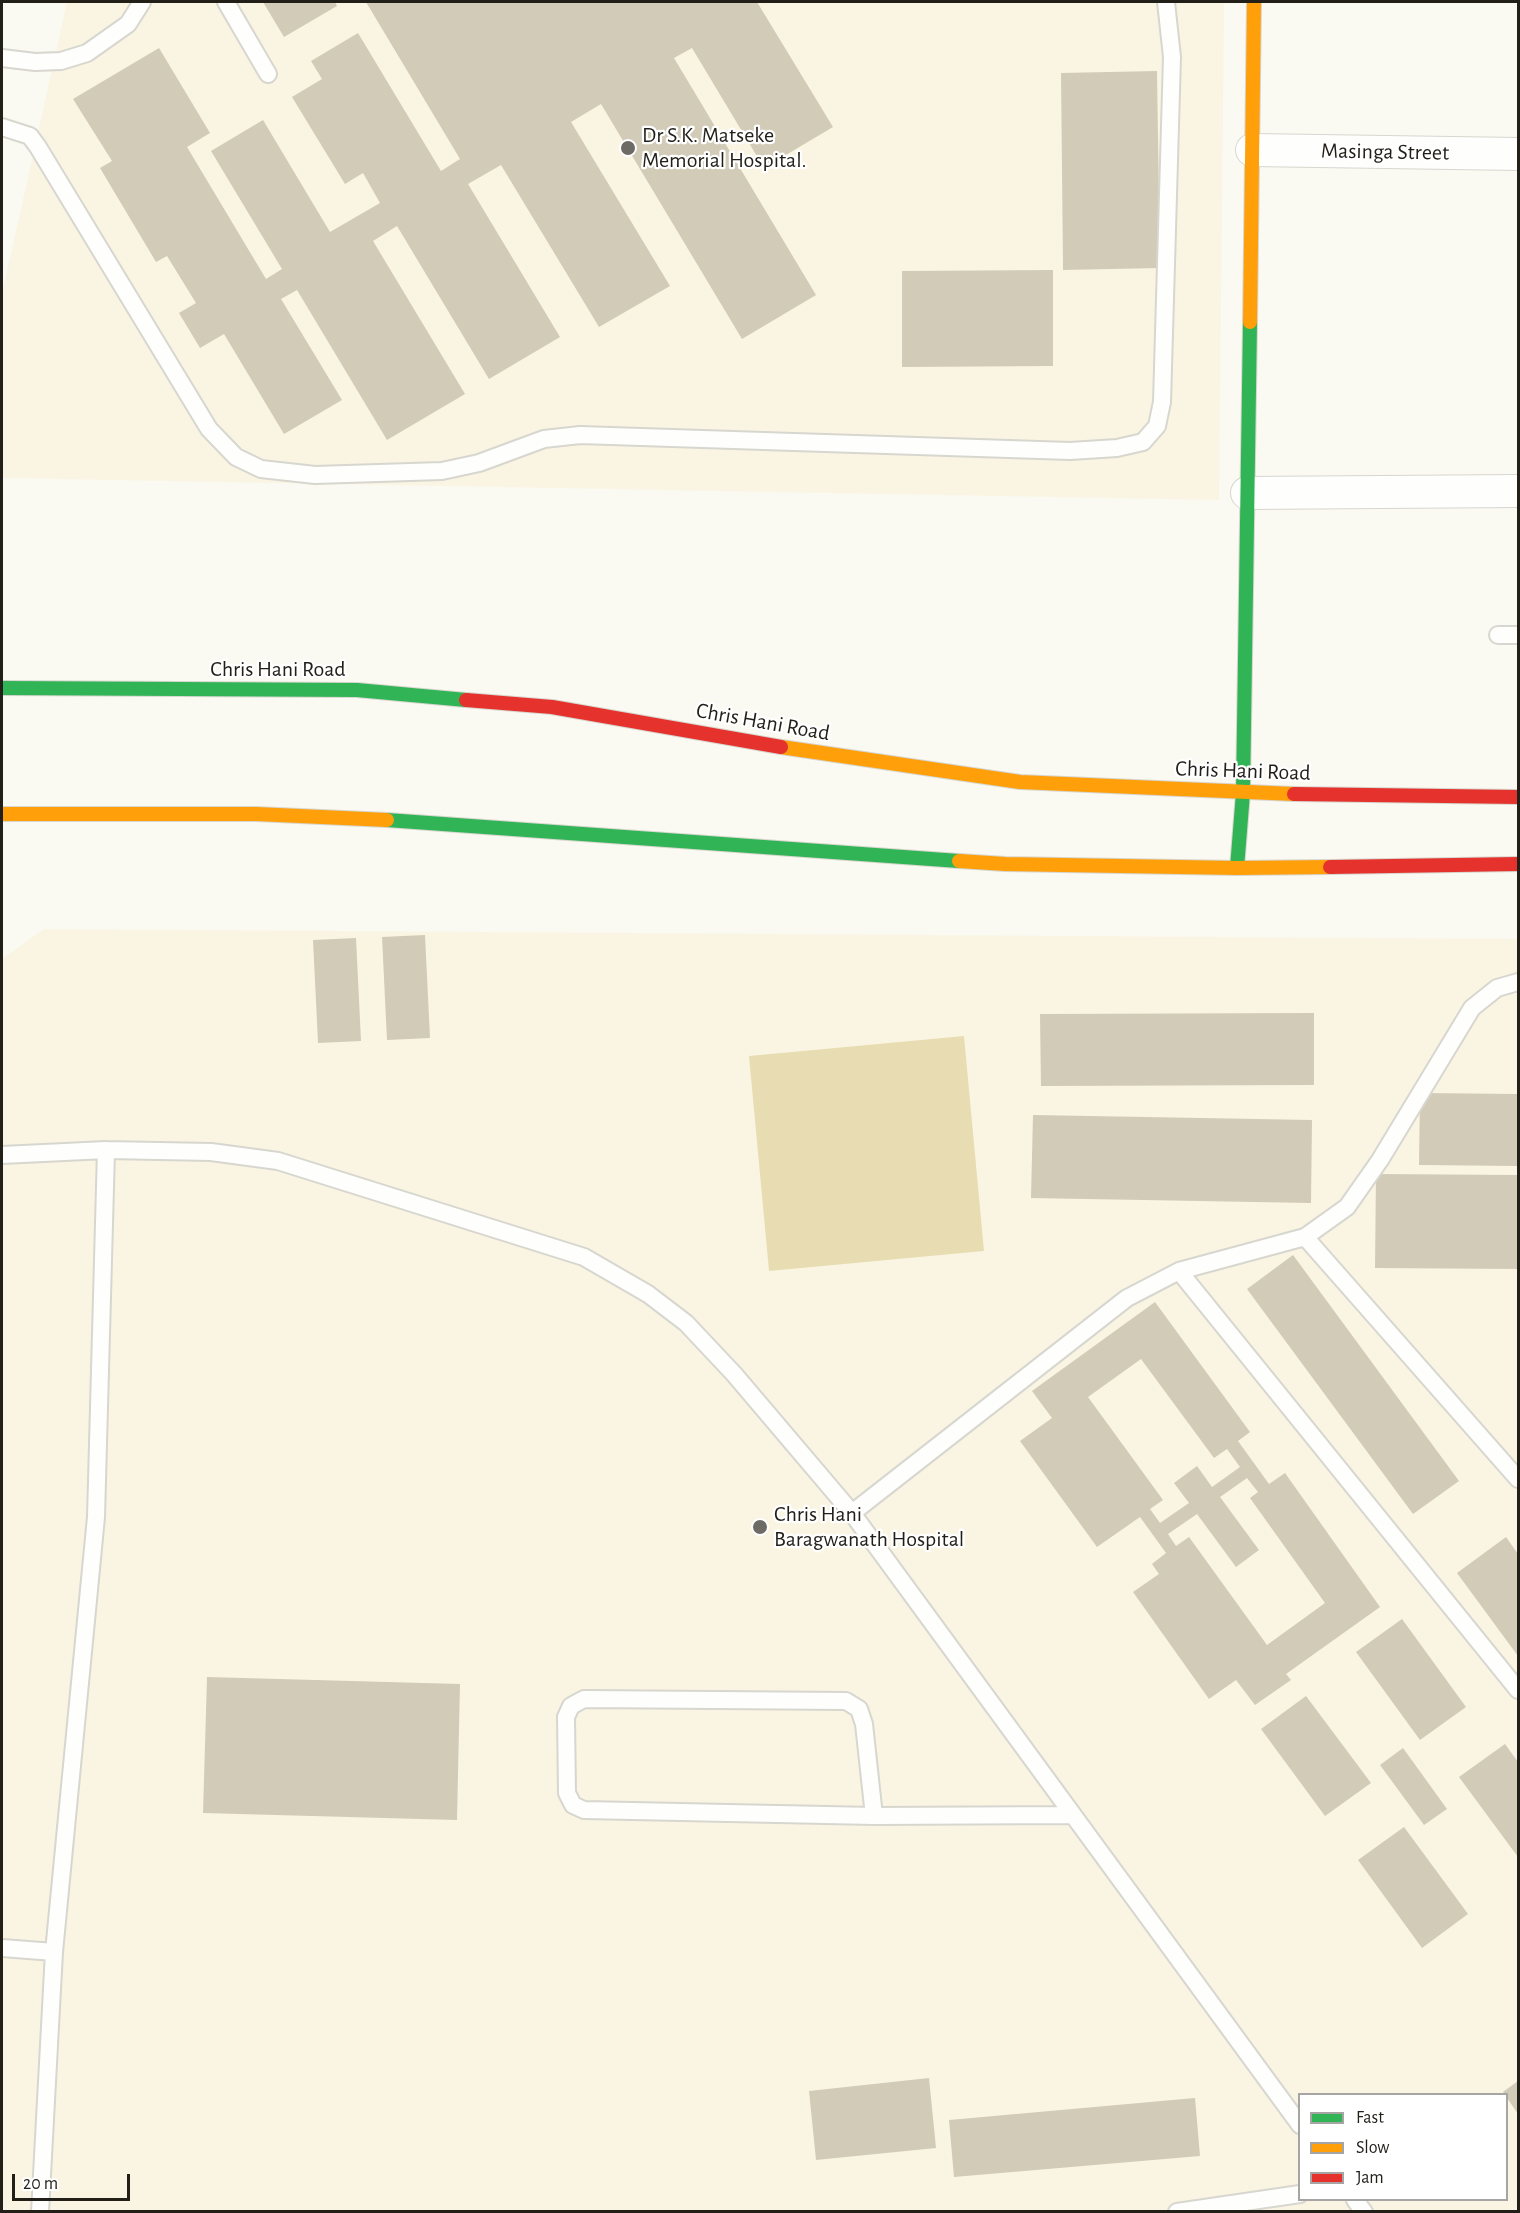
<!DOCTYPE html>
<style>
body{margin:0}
#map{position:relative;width:1520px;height:2213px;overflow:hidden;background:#faf9f2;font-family:"Alegreya Sans",sans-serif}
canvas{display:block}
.frame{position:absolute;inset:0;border:3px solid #211f18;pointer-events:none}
.legend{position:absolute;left:1298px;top:2093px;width:210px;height:108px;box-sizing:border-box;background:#fff;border:2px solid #a6a5a3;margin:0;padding:8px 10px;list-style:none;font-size:18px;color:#211f18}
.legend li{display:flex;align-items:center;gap:12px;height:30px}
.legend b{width:30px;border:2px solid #a6a5a3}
.scale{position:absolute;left:12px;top:2174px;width:118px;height:27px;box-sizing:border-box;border:3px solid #211f18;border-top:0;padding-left:8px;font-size:18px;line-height:21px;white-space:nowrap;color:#211f18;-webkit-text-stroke:4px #fff;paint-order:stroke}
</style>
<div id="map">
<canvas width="1520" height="2213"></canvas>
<div class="frame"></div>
<ul class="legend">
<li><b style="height:8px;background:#30b455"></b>Fast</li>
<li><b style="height:8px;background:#ff9f0a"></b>Slow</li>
<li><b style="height:8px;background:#e5322d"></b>Jam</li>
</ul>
<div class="scale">20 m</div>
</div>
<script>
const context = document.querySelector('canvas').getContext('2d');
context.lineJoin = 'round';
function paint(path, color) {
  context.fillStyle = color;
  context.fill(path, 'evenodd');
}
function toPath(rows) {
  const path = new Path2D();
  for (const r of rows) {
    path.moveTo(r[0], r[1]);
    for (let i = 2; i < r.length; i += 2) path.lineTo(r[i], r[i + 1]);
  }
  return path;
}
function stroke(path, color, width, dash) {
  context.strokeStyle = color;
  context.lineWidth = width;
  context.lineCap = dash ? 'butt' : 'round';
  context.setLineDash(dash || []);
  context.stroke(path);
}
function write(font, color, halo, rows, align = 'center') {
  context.font = font + ' "Alegreya Sans",sans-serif';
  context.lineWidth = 4.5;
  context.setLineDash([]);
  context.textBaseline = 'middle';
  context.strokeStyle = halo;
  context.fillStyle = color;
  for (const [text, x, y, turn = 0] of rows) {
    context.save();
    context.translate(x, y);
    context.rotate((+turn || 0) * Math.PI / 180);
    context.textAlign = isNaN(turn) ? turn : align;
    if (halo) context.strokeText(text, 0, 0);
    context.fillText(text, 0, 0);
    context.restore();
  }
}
paint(toPath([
 [67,2,1224,2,1219,500,2,478,2,294],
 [44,929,1518,939,1518,2211,2,2211,2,959],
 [1300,2094,1506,2094,1506,2200,1300,2200]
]), '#faf5e3');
paint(toPath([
 [964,1036,984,1251,769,1271,749,1056]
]), '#e8ddb2');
paint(toPath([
 [263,2,335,2,337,6,284,37],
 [366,2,757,2,833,127,764,168,692,48,674,58,816,295,742,339,601,104,571,122,670,286,599,327,501,165,468,184,560,337,489,379,397,226,373,241,465,394,387,440,297,290,281,299,342,400,284,434,224,334,200,348,179,313,196,303,167,256,156,262,100,168,112,161,73,99,159,48,210,133,187,147,266,279,282,269,211,151,263,120,330,232,380,203,363,173,345,184,292,97,322,79,311,61,358,33,441,171,460,159],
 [1157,71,1160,268,1063,270,1061,73],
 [1053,270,1053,366,902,367,902,271],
 [425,935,430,1038,387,1040,382,937],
 [356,938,361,1041,318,1043,313,940],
 [1314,1013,1314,1085,1041,1086,1040,1014],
 [1420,1093,1518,1094,1518,1166,1419,1165],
 [1033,1115,1312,1120,1311,1203,1031,1198],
 [1376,1174,1518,1175,1518,1269,1375,1268],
 [1293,1255,1459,1481,1413,1514,1247,1289],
 [1155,1302,1250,1432,1238,1441,1269,1484,1285,1473,1380,1607,1286,1674,1291,1680,1255,1705,1236,1680,1209,1699,1133,1592,1159,1574,1152,1564,1166,1553,1140,1517,1097,1547,1020,1441,1052,1418,1032,1391],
 [1141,1359,1214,1458,1227,1449,1240,1467,1212,1487,1197,1466,1174,1483,1189,1503,1160,1523,1150,1509,1163,1500,1088,1397],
 [1247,1478,1258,1492,1250,1498,1325,1603,1267,1645,1189,1537,1176,1546,1168,1534,1197,1514,1236,1567,1259,1550,1220,1497],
 [1506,1537,1518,1554,1518,1656,1457,1573],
 [1402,1619,1466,1707,1420,1740,1356,1652],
 [207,1677,460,1684,457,1820,203,1813],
 [1306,1696,1371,1783,1325,1816,1261,1729],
 [1505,1744,1518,1762,1518,1857,1459,1777],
 [1403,1748,1447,1809,1424,1825,1380,1765],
 [1404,1827,1468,1914,1422,1948,1358,1860],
 [929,2078,936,2148,816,2160,809,2091],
 [1518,2081,1518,2114,1503,2092],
 [1195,2098,1200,2156,954,2177,949,2120]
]), '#d1cbb7');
const lane = toPath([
 [226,2,268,74],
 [2,58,35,62,61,61,87,53,128,24,142,2],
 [2,127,30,136,38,147,209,429,236,457,261,469,315,475,442,471,479,463,544,439,580,435,1070,451,1117,448,1143,442,1157,426,1162,402,1172,57,1166,2],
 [1498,635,1518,635],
 [2,1155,106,1150,211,1152,278,1161,584,1257,648,1294,686,1323,734,1374,852,1513,1300,2125],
 [1305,1237,1518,1479],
 [1179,1271,1518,1690],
 [852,1513,1127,1298,1179,1271,1305,1237,1347,1207,1380,1160,1472,1008,1497,988,1518,982],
 [874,1816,864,1724,859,1709,846,1701,584,1699,571,1706,566,1717,567,1793,573,1805,584,1810,874,1816,1071,1815],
 [2,1948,54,1952],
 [1355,2200,1364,2212],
 [40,2212,54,1952,96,1517,106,1150],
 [1177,2212,1300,2194]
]);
const street = toPath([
 [1252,150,1518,154],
 [1247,493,1518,491]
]);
const fast = toPath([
 [2,688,357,690,466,700],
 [387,820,959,861],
 [1237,868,1243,793,1250,322]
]);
const slow = toPath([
 [1250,322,1254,2],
 [781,747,1020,782,1294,794],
 [2,814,256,814,387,820],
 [959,861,1005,864,1237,868,1330,867]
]);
const jam = toPath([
 [466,700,552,707,781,747],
 [1294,794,1518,797],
 [1330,867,1518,864]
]);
stroke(lane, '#d7d6cf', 20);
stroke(street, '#d7d6cf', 34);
stroke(fast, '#d7d6cf', 16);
stroke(slow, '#d7d6cf', 16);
stroke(jam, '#d7d6cf', 16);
stroke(lane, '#fefefd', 16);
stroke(street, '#fefefd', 32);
stroke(fast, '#30b455', 14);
stroke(slow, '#ff9f0a', 14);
stroke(jam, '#e5322d', 14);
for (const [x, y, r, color] of [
 [628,148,8,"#6d6b64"],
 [760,1527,8,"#6d6b64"]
]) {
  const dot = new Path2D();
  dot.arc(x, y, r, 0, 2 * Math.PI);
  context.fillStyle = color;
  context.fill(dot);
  stroke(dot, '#fff', 2);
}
write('22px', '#211f18', '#fff', [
 ["Dr S.K. Matseke",642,135],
 ["Memorial Hospital.",642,160],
 ["Chris Hani",774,1514],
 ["Baragwanath Hospital",774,1539]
], 'left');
write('22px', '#211f18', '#fff', [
 ["Masinga Street",1385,152,1],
 ["Chris Hani Road",278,669],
 ["Chris Hani Road",763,722,10],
 ["Chris Hani Road",1243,771,2]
]);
</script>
